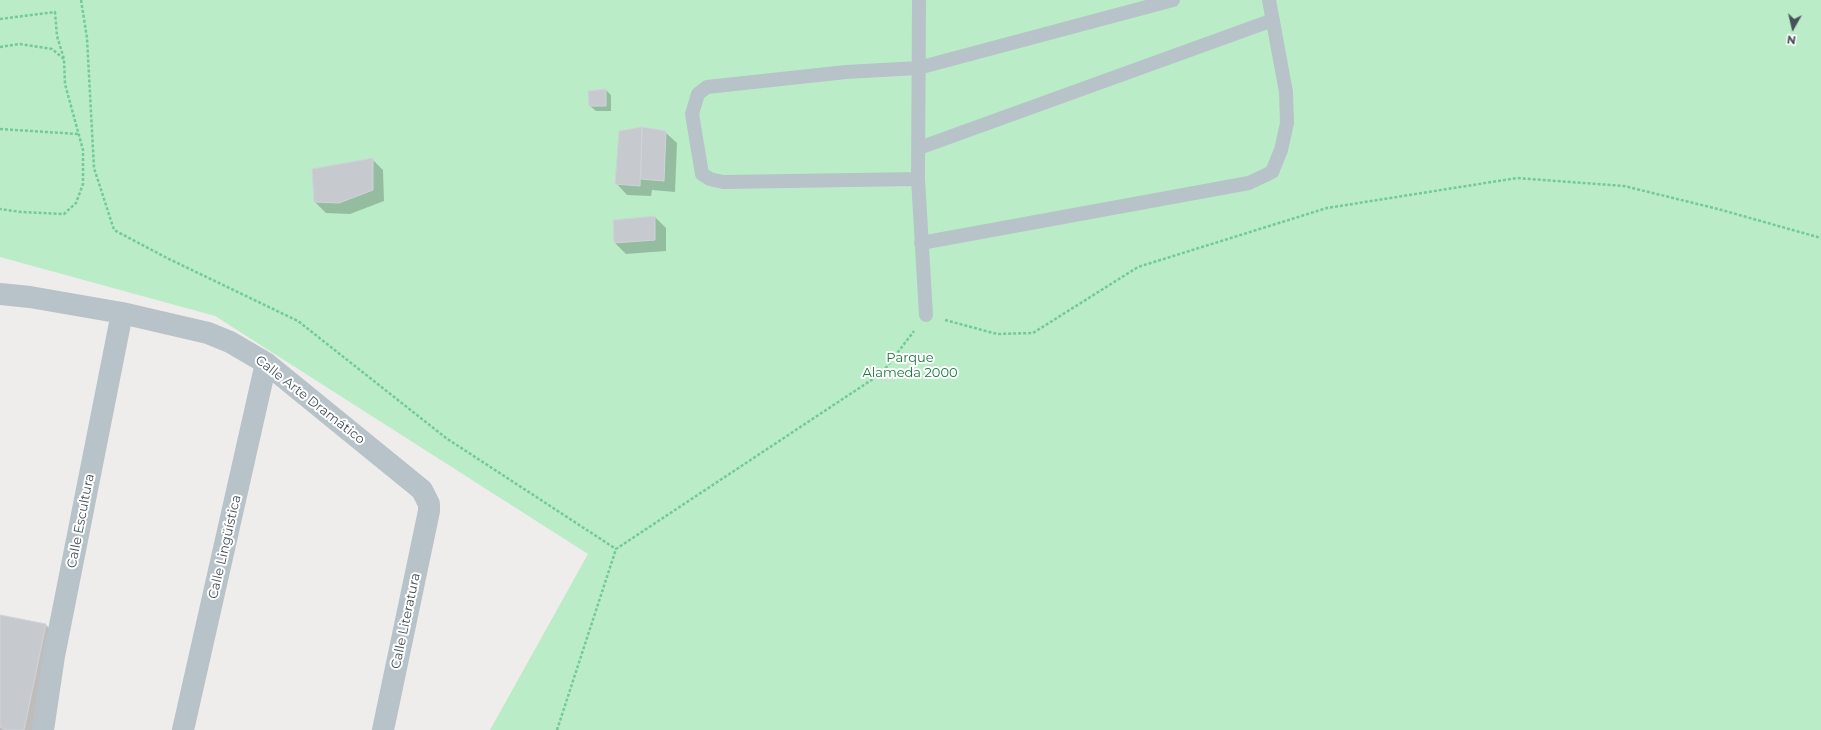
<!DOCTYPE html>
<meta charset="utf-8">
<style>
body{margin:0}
#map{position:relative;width:1821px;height:730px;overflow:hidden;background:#efecec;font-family:Montserrat,sans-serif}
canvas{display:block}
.north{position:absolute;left:1773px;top:8px;width:40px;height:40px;-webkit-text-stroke:3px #fff;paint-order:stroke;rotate:188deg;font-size:11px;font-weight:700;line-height:16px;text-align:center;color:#455259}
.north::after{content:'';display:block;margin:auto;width:14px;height:18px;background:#455259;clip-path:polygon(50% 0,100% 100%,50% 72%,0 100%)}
</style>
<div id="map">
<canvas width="1821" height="730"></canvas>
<div class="north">N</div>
</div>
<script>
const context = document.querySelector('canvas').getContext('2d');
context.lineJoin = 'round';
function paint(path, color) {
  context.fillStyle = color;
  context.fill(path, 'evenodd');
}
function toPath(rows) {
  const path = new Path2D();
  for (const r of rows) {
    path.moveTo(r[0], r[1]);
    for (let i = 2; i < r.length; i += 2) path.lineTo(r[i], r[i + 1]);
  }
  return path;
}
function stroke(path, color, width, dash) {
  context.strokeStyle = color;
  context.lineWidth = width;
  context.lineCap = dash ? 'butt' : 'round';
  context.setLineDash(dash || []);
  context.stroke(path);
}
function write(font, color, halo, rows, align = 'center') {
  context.font = font + ' Montserrat,sans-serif';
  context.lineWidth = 4;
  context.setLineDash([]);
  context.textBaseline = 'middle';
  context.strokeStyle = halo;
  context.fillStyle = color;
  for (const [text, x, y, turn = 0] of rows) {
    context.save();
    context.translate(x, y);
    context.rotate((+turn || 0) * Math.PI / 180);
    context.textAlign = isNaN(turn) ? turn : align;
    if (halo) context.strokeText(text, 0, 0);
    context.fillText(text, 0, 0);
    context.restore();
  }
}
paint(toPath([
 [0,0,1821,0,1821,730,490,730,588,554,215,316,0,257]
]), '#baedc7');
paint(toPath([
 [606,90,611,95,611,111,596,111,590,106],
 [642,128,665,132,677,143,675,192,652,190,651,196,627,195,616,183],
 [372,159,383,170,384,201,350,214,326,213,315,202],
 [655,217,666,228,666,251,626,254,615,243],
 [0,616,46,625,62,641,44,730,0,730]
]), '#0003');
const building = toPath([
 [606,89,606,106,589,106,588,91,606,89],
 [642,127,666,131,664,181,641,179,642,127],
 [642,127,640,186,615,184,619,131,642,127],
 [373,158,373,190,339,203,314,202,312,169,373,158],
 [655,216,655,240,614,243,613,220,655,216],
 [0,615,46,624,24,730,7,730,0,727,0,615]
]);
paint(building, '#c6cacf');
stroke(building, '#d0d3d8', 1);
stroke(toPath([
 [81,0,87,38,94,168,114,230,167,258,298,321,446,438,616,549],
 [0,19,55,12,57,36,64,59,65,84,83,150,83,184,76,203,64,214,21,212,0,209],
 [0,47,20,44,52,49,64,59],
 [0,129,78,134],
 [945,320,997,334,1033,333,1138,267,1327,208,1517,178,1624,186,1718,209,1821,238],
 [557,730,616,549,882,373,914,331]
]), '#73ca94', 2.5, [3, 2]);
stroke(toPath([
 [919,0,918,179,926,315],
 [919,148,1273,20],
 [918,179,723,182,710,179,702,174,692,114,698,94,707,87,846,72,918,68,1173,0],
 [921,243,1249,183,1272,172,1281,150,1287,123,1286,92,1269,0]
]), '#b7c3c9', 14);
stroke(toPath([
 [0,294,30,297,122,313,208,333,230,342,266,363,422,490,429,504,429,511,383,730],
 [43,730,54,656,122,313],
 [183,730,266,363]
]), '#b7c3c9', 22);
write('13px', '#18783c', '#fff', [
 ["Parque",910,358],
 ["Alameda 2000",910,373]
]);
write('13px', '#455259', '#fff', [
 ["Calle Arte Dramático",310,400,38],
 ["Calle Escultura",81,521,-79],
 ["Calle Lingüística",225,547,-77],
 ["Calle Literatura",406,621,-78]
]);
</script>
